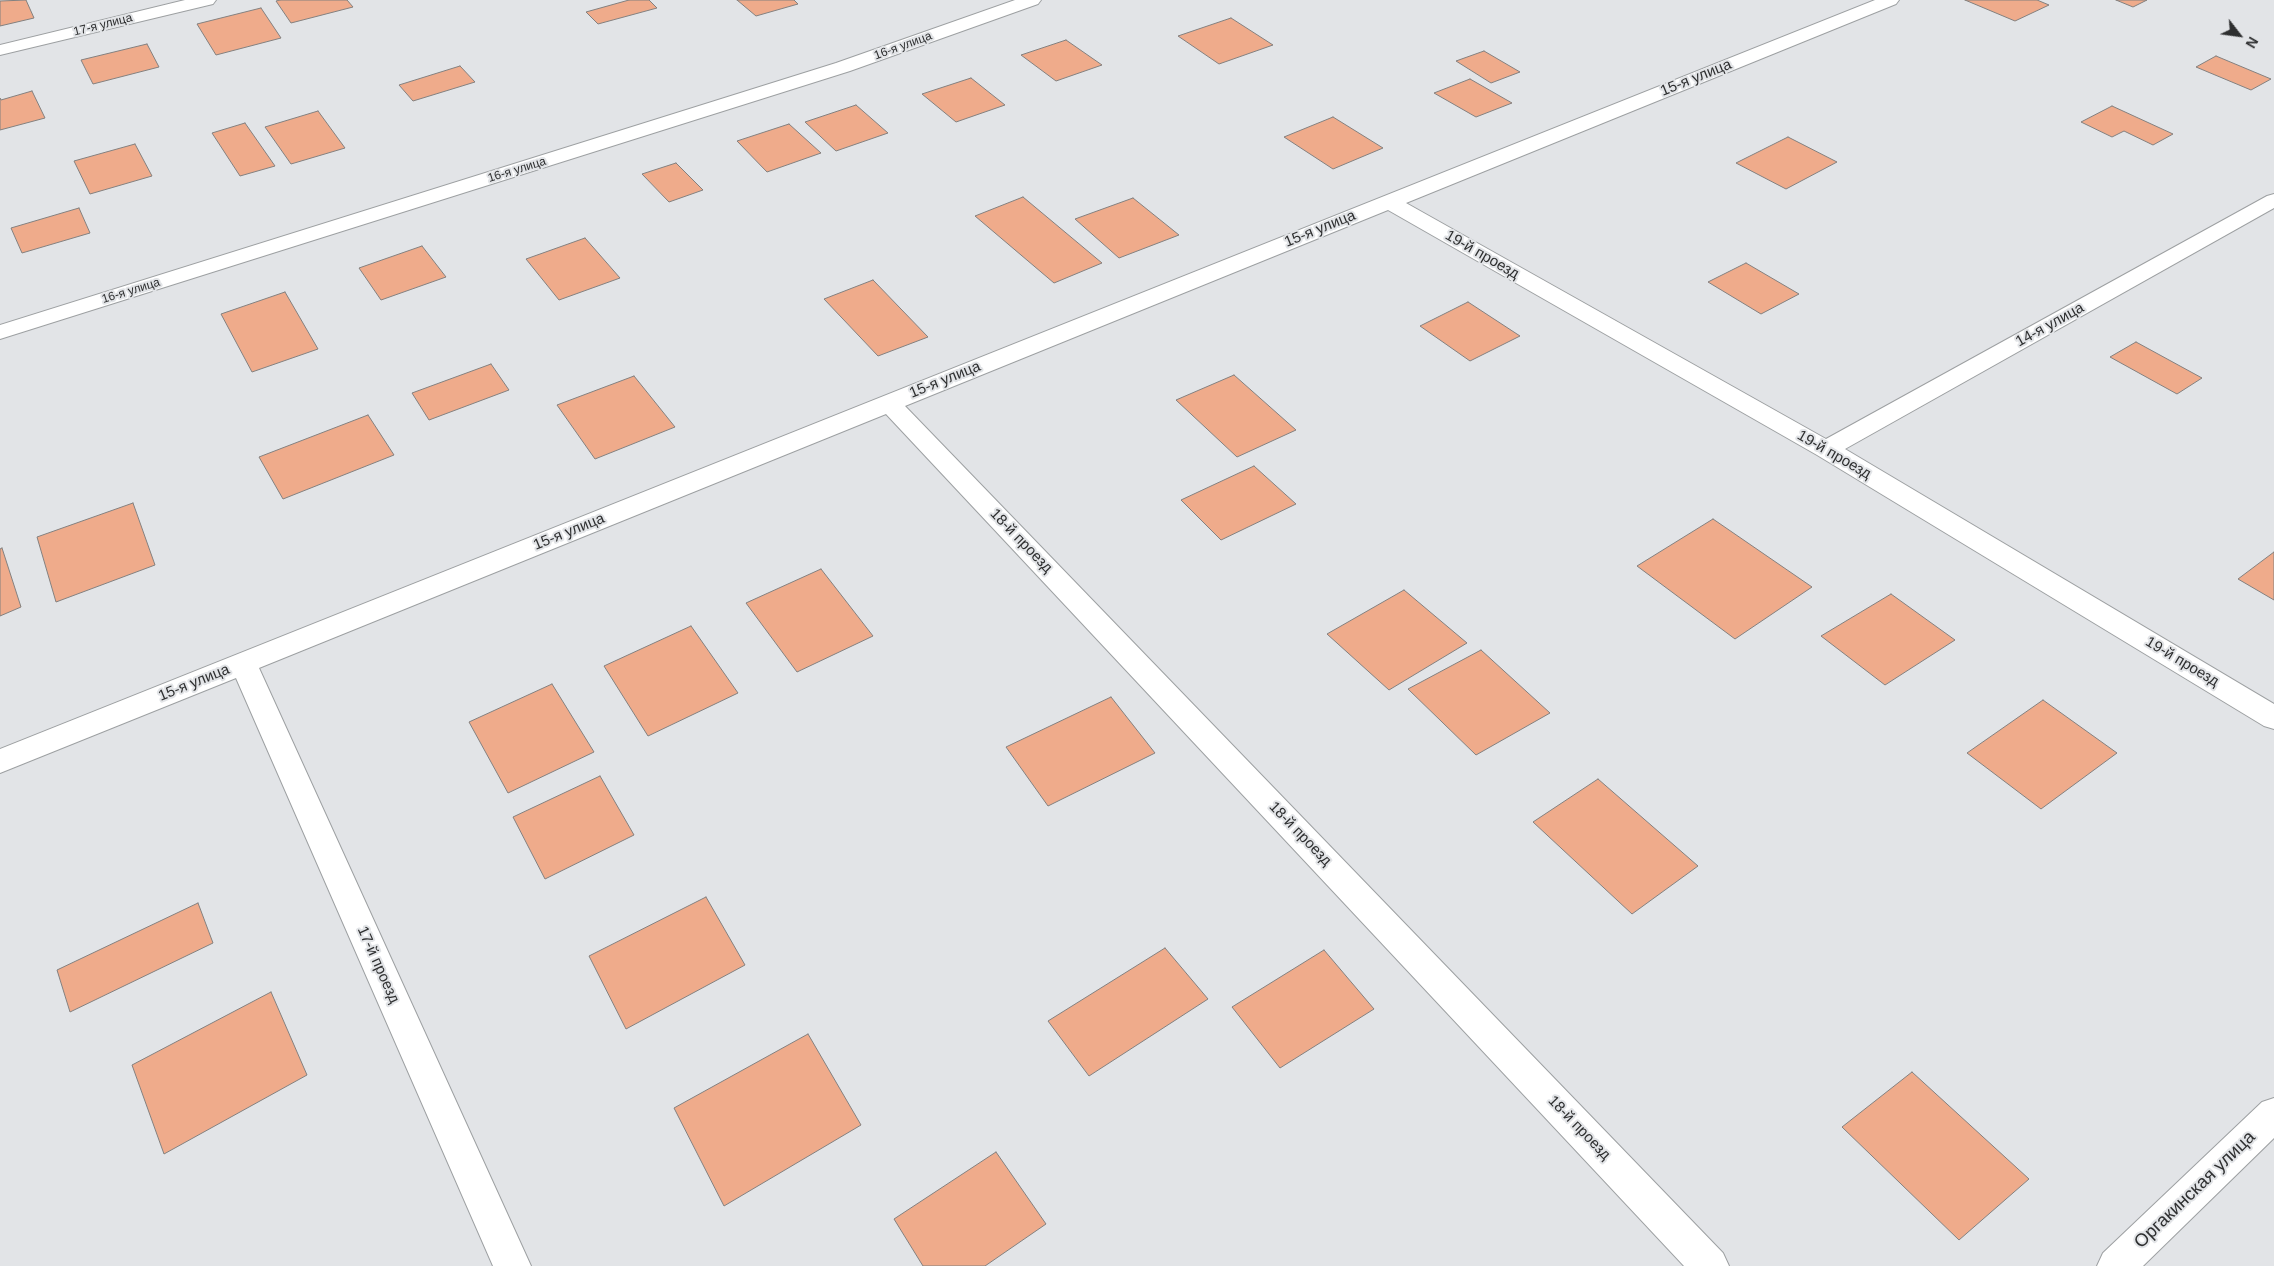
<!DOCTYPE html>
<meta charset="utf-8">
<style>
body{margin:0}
#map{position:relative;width:2274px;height:1266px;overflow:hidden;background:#e2e4e7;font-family:Arial,sans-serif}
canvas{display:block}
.north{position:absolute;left:2214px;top:10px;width:50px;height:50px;-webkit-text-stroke:4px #e2e4e7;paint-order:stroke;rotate:120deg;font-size:14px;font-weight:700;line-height:20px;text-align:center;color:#2e2f30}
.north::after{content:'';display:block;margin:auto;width:18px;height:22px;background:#2e2f30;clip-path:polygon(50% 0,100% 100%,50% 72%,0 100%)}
</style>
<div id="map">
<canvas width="2274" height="1266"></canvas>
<div class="north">N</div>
</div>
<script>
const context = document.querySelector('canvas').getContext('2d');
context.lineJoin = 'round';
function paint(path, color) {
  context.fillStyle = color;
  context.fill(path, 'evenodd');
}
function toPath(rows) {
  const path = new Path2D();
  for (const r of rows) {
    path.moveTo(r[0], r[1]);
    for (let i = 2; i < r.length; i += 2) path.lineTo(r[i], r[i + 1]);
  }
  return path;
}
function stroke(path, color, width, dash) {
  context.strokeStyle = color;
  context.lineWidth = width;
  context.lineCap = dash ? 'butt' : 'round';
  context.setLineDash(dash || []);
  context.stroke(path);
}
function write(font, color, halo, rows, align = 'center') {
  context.font = font + ' Arial,sans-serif';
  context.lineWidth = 4;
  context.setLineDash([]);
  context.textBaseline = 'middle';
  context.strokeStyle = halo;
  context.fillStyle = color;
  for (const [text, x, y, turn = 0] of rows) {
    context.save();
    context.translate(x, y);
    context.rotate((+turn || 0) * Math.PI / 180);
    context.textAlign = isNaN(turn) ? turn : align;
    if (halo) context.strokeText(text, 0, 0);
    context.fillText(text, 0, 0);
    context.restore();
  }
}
const building = toPath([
 [26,0,34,18,0,26,0,1,26,0],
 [280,0,347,0,353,7,291,23,276,1,280,0],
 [629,0,649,0,657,8,598,24,586,12,629,0],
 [737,0,794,0,798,4,756,16,737,0],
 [1965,0,2037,0,2049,5,2015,21,1965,0],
 [2116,0,2147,0,2133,7,2116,0],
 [261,8,281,38,216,55,197,24,261,8],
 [1231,18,1273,45,1219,64,1178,36,1231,18],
 [1066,40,1102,65,1056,81,1021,55,1066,40],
 [147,44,159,67,93,84,81,60,147,44],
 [1484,51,1520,72,1491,83,1456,61,1484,51],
 [2216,56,2271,79,2251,90,2196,67,2216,56],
 [460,66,475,82,413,101,399,85,460,66],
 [971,78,1005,105,956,122,922,94,971,78],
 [1470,79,1512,103,1476,117,1434,93,1470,79],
 [32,91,45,118,0,130,0,98,1,100,32,91],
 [856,105,888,133,836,151,805,122,856,105],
 [2112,106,2173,134,2153,145,2124,131,2112,137,2081,122,2112,106],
 [318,111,345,148,291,164,265,127,318,111],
 [1333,117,1383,148,1333,169,1284,137,1333,117],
 [245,123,275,166,240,176,212,133,245,123],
 [789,124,821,153,767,172,737,141,789,124],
 [1788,137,1837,162,1786,189,1736,163,1788,137],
 [135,144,152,176,90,194,74,161,135,144],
 [676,163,703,190,669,202,642,174,676,163],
 [1023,197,1102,263,1054,283,975,216,1023,197],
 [1133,198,1179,235,1119,258,1075,219,1133,198],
 [79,208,90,233,22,253,11,228,79,208],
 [585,238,620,278,559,300,526,259,585,238],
 [422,246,446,277,381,300,359,268,422,246],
 [1746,263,1799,294,1761,314,1708,282,1746,263],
 [873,280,928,337,878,356,824,299,873,280],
 [285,292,318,349,252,372,221,314,285,292],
 [1468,302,1520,336,1470,361,1420,326,1468,302],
 [2136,342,2202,378,2177,394,2110,357,2136,342],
 [491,364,509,390,429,420,412,393,491,364],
 [1234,375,1296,430,1237,457,1176,400,1234,375],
 [634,376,675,427,595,459,557,405,634,376],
 [368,415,394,455,283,499,259,457,368,415],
 [1254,466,1296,504,1221,540,1181,500,1254,466],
 [133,503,155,565,56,602,37,537,133,503],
 [1713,519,1812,587,1735,639,1637,566,1713,519],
 [2,548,21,607,0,616,0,549,2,548],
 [2274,552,2274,600,2238,579,2274,552],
 [821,569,873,636,797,672,746,603,821,569],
 [1404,590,1467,643,1389,690,1327,634,1404,590],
 [1891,594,1955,640,1885,685,1821,636,1891,594],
 [691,626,738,693,648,736,604,666,691,626],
 [1481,650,1550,713,1476,755,1408,689,1481,650],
 [552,684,594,752,508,793,469,722,552,684],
 [1111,697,1155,753,1048,806,1006,747,1111,697],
 [2043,700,2117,753,2041,809,1967,753,2043,700],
 [600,776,634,835,545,879,513,817,600,776],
 [1598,779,1698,866,1632,914,1533,822,1598,779],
 [706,897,745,965,626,1029,589,956,706,897],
 [198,903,213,943,70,1012,57,970,198,903],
 [1165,948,1208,999,1089,1076,1048,1021,1165,948],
 [1324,950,1374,1009,1280,1068,1232,1007,1324,950],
 [271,992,307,1075,164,1154,132,1065,271,992],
 [808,1034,861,1125,724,1206,674,1108,808,1034],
 [1912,1072,2029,1179,1959,1240,1842,1127,1912,1072],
 [996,1152,1046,1224,985,1266,923,1266,894,1219,996,1152]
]);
paint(building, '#efab8b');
stroke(building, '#83807f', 1);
const street = toPath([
 [185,0,216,0,213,4,0,55,0,45,185,0],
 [1015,0,1041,0,1038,4,850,71,0,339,0,325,836,63,1015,0],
 [1875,0,1899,0,1896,4,1406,203,1826,439,2267,196,2274,194,2274,208,1845,449,2274,704,2274,729,2264,726,1817,455,1388,210,905,406,1723,1253,1729,1266,1684,1266,886,414,259,668,531,1266,493,1266,236,678,0,773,0,749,1875,0],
 [2274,1098,2274,1138,2143,1266,2097,1266,2103,1253,2262,1102,2274,1098]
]);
stroke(street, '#9da0a2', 2);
paint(street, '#fff');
write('12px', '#2e2f30', '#e2e4e7', [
 ["17-я улица",103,25,-14],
 ["16-я улица",903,46,-20],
 ["16-я улица",517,170,-17],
 ["16-я улица",131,291,-17]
]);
write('15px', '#2e2f30', '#e2e4e7', [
 ["15-я улица",1696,78,-22],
 ["15-я улица",1320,229,-22],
 ["19-й проезд",1482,255,30],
 ["14-я улица",2050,325,-29],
 ["15-я улица",945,380,-22],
 ["19-й проезд",1834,455,30],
 ["15-я улица",569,532,-22],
 ["18-й проезд",1021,541,46],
 ["19-й проезд",2182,662,31],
 ["15-я улица",194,683,-22],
 ["18-й проезд",1300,834,46],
 ["17-й проезд",378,965,66],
 ["18-й проезд",1579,1128,46]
]);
write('18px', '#2e2f30', '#e2e4e7', [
 ["Оргакинская улица",2195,1190,-44]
]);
</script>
